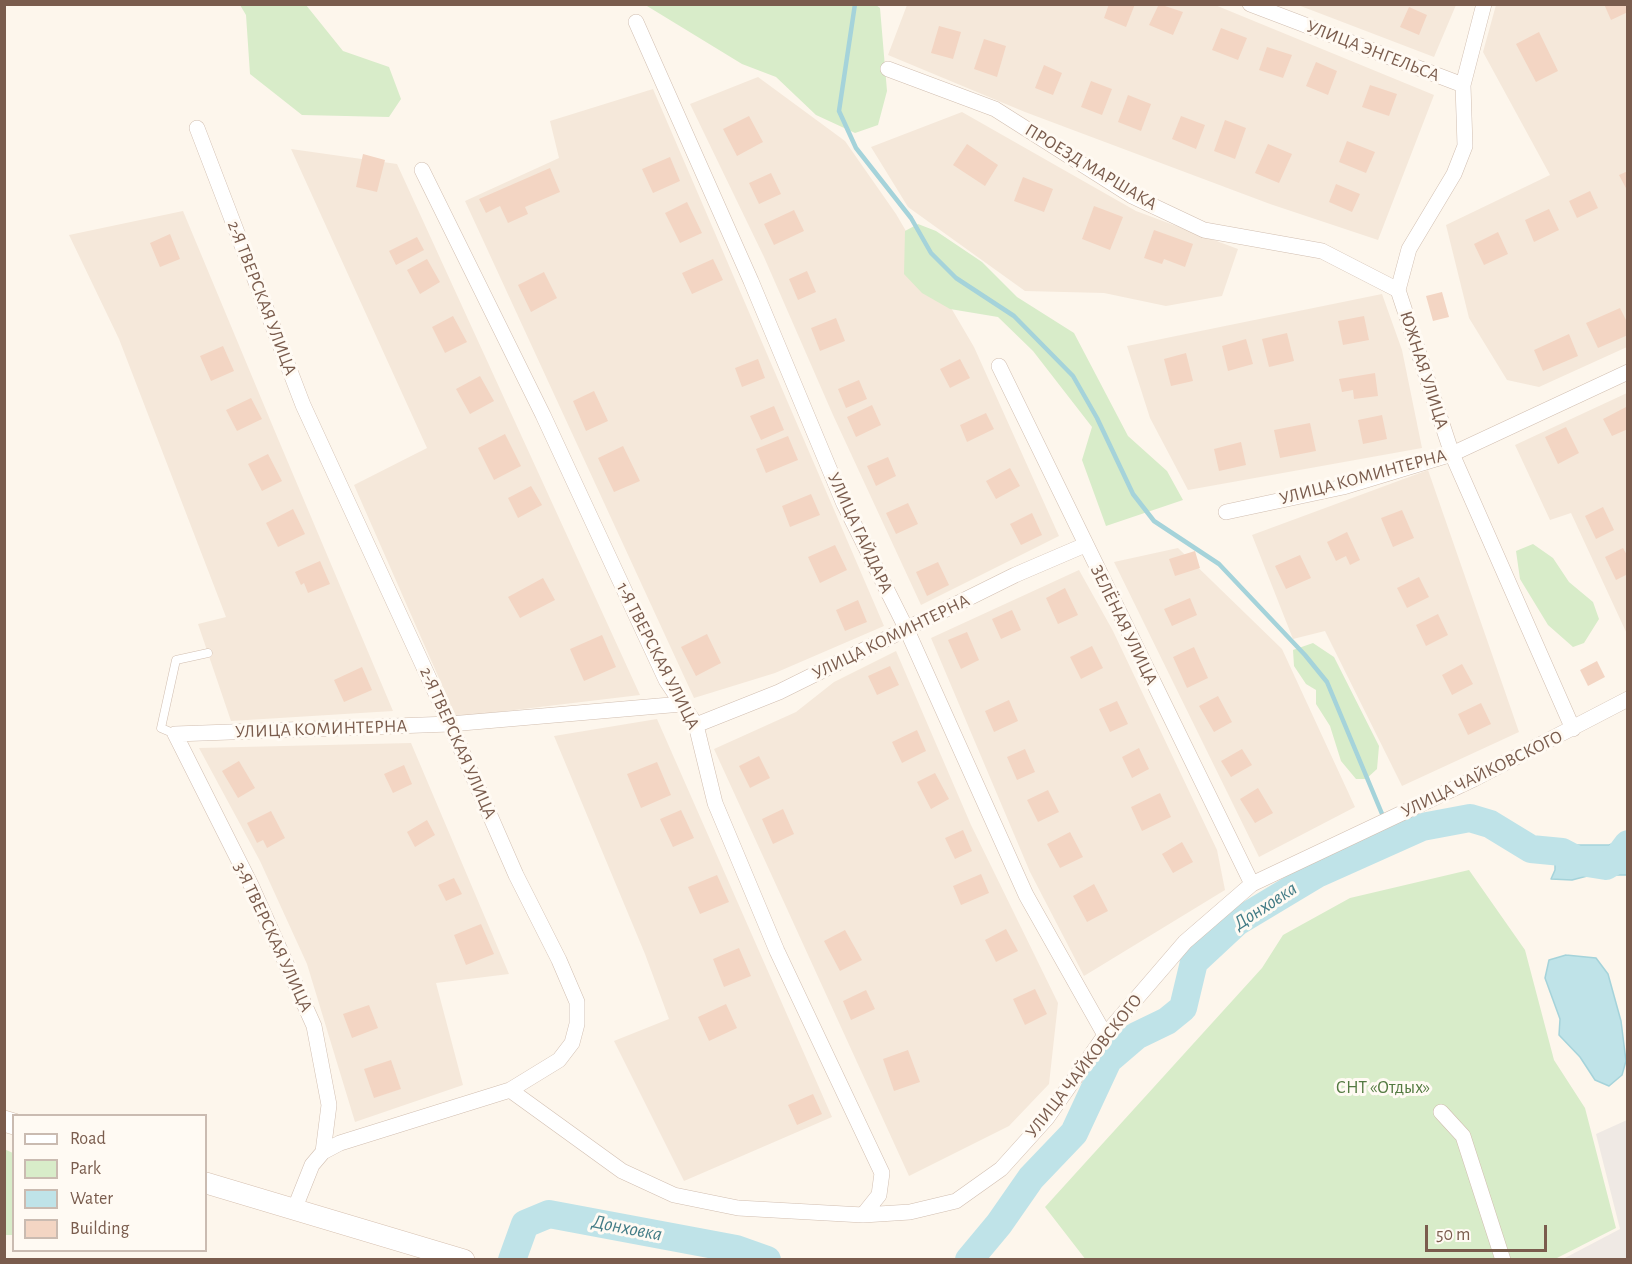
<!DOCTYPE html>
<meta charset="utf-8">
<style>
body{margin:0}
#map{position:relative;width:1632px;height:1264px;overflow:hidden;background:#fdf6ec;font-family:"Alegreya Sans",sans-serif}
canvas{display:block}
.frame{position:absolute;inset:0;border:6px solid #7a5c4d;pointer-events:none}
.legend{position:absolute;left:12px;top:1114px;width:195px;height:138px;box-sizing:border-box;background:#fffaf3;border:2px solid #cabbb1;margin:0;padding:8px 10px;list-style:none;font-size:18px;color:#7a5c4d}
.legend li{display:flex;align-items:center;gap:12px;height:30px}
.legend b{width:30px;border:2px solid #cabbb1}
.scale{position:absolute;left:1425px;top:1225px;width:122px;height:27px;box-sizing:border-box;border:3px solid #7a5c4d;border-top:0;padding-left:8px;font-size:18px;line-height:21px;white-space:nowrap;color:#7a5c4d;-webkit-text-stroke:4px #fffaf3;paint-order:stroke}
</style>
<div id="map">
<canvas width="1632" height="1264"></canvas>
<div class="frame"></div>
<ul class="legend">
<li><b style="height:8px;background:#fff"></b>Road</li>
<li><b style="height:16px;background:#d8ecc9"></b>Park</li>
<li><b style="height:16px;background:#bfe3e8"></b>Water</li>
<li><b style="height:16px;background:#f3d5c3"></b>Building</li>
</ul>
<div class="scale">50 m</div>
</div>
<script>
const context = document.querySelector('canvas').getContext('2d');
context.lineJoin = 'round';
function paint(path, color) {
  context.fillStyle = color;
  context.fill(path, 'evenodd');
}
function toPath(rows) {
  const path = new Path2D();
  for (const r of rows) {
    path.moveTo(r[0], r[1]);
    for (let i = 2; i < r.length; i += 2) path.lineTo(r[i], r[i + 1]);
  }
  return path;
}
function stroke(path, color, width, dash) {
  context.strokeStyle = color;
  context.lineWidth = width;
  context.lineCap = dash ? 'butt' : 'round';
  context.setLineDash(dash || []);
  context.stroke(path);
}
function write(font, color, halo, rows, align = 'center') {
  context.font = font + ' "Alegreya Sans",sans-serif';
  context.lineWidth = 6;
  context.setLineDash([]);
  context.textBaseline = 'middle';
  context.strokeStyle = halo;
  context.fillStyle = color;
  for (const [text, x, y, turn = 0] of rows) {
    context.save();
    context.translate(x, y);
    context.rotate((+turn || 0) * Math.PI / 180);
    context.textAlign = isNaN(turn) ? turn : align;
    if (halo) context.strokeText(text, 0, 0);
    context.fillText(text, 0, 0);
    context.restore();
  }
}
paint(toPath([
 [907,5,1215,5,1434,95,1378,240,1270,204,1025,112,888,55],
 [1298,5,1456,5,1434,57],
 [1496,5,1627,5,1627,347,1539,387,1507,380,1469,318,1446,225,1550,175,1483,52],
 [758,77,845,141,896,214,974,347,1059,536,921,605,833,415,764,257,690,104],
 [653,89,884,626,775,673,694,698,465,201,559,158,550,121],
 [962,112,1136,211,1238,249,1222,296,1166,306,1104,293,1025,291,908,207,871,147],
 [291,149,397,164,640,695,456,717,354,485,427,448],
 [183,211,276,434,393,711,231,721,198,624,226,617,119,339,69,235],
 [1382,294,1402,350,1422,448,1188,490,1150,418,1127,346],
 [1627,393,1627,634,1571,513,1550,520,1515,445],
 [1428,470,1519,732,1402,786,1325,631,1293,639,1252,535],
 [1178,548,1282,649,1355,807,1259,857,1114,562],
 [1079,570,1113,631,1217,850,1225,890,1084,976,1030,872,931,638],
 [896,651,971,825,1058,1003,1049,1084,1009,1126,909,1176,714,749,796,712,834,682],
 [657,719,832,1117,684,1181,614,1041,669,1019,645,954,554,736],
 [411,743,509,974,436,983,463,1085,355,1122,307,964,260,861,199,748]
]), '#f5e8da');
paint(toPath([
 [1627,1120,1627,1259,1563,1259,1620,1229,1596,1134]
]), '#efe9e4');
paint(toPath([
 [240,5,306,5,343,51,389,67,401,99,389,117,302,115,250,74,246,15],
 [616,5,876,5,880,8,887,91,878,125,855,133,816,115,776,77,742,64,647,6],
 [918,224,936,231,982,262,1017,297,1074,333,1128,436,1167,471,1183,500,1106,526,1082,460,1092,427,1033,351,998,317,950,309,922,293,904,274,905,231],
 [1533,544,1553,558,1569,582,1593,602,1599,619,1584,643,1573,647,1548,625,1520,579,1516,551],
 [1313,643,1334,657,1379,746,1377,769,1366,779,1356,779,1341,761,1330,726,1316,704,1316,690,1306,684,1294,666,1293,650],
 [1469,870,1525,950,1554,1060,1585,1108,1616,1228,1555,1259,1086,1260,1045,1207,1262,968,1283,935,1350,898],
 [4,1149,13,1153,13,1235,5,1235]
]), '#d8ecc9');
const water = toPath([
 [1627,833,1627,875,1591,875,1572,880,1551,879,1555,870,1555,863,1547,850,1554,845,1609,845,1617,842,1627,833],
 [1566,955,1596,958,1608,974,1621,1021,1626,1061,1622,1075,1609,1086,1595,1080,1580,1057,1559,1035,1560,1019,1545,978,1549,960,1566,955]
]);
paint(water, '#bfe3e8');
stroke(water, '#a5d3da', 1.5);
stroke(toPath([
 [855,4,839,111,856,148,911,218,931,253,956,278,1014,316,1073,376,1097,418,1133,494,1154,521,1219,564,1305,655,1327,682,1385,821,1395,829,1422,827]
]), '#a5d3da', 4.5);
stroke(toPath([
 [512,1260,525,1224,549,1214,736,1249,767,1260],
 [969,1260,999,1224,1031,1178,1074,1133,1108,1060,1136,1036,1167,1021,1183,1008,1194,962,1237,922,1317,874,1422,827,1470,818,1490,824,1531,849,1562,852,1581,862,1606,866,1616,860,1628,844]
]), '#bfe3e8', 28);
paint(toPath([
 [1109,4,1135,4,1126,27,1104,18],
 [1159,4,1183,12,1173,35,1149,25],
 [1604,4,1628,4,1628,12,1611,20],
 [1409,7,1427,15,1419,35,1400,27],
 [939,26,961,32,953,59,931,53],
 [1221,28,1247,38,1238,60,1212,50],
 [1539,32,1558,71,1536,82,1516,44],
 [984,39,1006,46,997,77,974,69],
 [1267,47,1292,55,1283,78,1259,70],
 [1316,62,1337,71,1328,95,1306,86],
 [1044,65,1062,73,1053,95,1035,88],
 [1091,81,1112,89,1102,115,1081,107],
 [1370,85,1397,94,1389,116,1362,107],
 [1128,95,1151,104,1141,131,1118,122],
 [749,116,763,142,737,156,723,129],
 [1181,116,1205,125,1196,149,1172,139],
 [1225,120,1246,128,1235,159,1214,151],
 [1347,141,1375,152,1366,173,1339,162],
 [967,144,998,165,985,186,953,165],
 [1268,144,1292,154,1279,183,1255,173],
 [363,154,385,160,377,192,356,187],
 [670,157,680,181,653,193,642,169],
 [550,168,560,192,525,207,528,214,508,223,500,206,486,213,479,199],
 [1628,171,1628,192,1619,175],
 [771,173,781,194,759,204,749,183],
 [1023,177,1053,189,1044,212,1014,201],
 [1336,184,1360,194,1352,212,1329,202],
 [1590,191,1598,208,1577,218,1569,201],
 [687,202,702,233,680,243,665,213],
 [1094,206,1123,217,1110,250,1082,239],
 [1549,209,1559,230,1534,242,1525,220],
 [794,210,804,231,774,245,764,224],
 [1154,230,1193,244,1185,267,1164,259,1162,264,1144,258],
 [1498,232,1508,254,1484,265,1474,244],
 [170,234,180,259,160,267,150,243],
 [417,237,424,250,396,265,389,251],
 [427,259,440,282,420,294,407,270],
 [713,259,723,280,692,294,682,273],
 [807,271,816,292,798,300,789,279],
 [544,272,557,298,531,312,518,285],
 [1442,292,1449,317,1433,321,1426,296],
 [1620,308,1628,324,1628,335,1598,348,1586,323],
 [453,316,467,342,445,353,432,327],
 [1364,316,1369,340,1343,345,1338,321],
 [836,318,845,341,820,351,811,328],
 [1287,333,1294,361,1269,367,1262,339],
 [1569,334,1578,356,1543,371,1534,350],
 [1246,339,1253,364,1228,371,1222,346],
 [223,346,234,371,211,381,200,356],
 [1186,353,1193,381,1171,386,1164,359],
 [758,359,765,378,742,387,735,368],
 [960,359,970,378,950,388,940,369],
 [1375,373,1378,396,1354,399,1353,390,1342,392,1339,379],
 [480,376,494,401,470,414,456,389],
 [859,380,867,399,846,408,838,389],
 [594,391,608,421,586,431,573,401],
 [251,398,262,419,237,431,226,410],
 [872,405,881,425,856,437,847,417],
 [774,406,784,430,761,440,750,416],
 [1628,406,1628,429,1612,436,1603,419],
 [986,413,994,429,967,442,960,425],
 [1382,415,1387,439,1363,444,1358,420],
 [1310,423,1316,451,1280,458,1274,430],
 [1566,427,1579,453,1558,464,1545,437],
 [505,434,521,466,494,480,478,448],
 [788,436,798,460,766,473,756,449],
 [1241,442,1246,465,1219,471,1214,449],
 [623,446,640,481,614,492,598,458],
 [268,454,282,481,262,491,248,464],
 [888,457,896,476,876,486,867,466],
 [1010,468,1020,486,996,499,986,481],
 [531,486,542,505,518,518,508,498],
 [811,494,820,515,790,527,782,506],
 [908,503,918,524,896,534,886,513],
 [1603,507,1614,530,1596,539,1585,516],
 [293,509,305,534,278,547,266,523],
 [1402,510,1414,538,1393,547,1381,518],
 [1032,513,1042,535,1021,545,1010,524],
 [1347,532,1360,560,1350,565,1346,556,1336,561,1327,542],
 [835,545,847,570,820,583,808,557],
 [1623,548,1628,557,1628,574,1616,580,1605,557],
 [1195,551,1200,568,1175,576,1169,559],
 [1300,555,1311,578,1286,589,1275,566],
 [320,561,330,584,308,593,304,583,301,585,295,572],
 [938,562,949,585,927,596,916,572],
 [1419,577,1429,597,1407,608,1397,588],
 [543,578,555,600,520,618,508,597],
 [1065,588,1078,615,1058,624,1046,598],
 [1190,598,1197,615,1172,626,1164,609],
 [858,600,867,622,845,631,836,610],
 [1012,610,1021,630,1001,639,992,619],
 [1438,614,1448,635,1426,646,1416,625],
 [967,632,979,660,961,669,948,640],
 [707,634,721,663,696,676,681,647],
 [602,635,616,667,584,681,570,649],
 [1092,646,1103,668,1081,679,1070,657],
 [1194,647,1208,678,1187,688,1173,657],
 [1597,661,1605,677,1588,686,1580,670],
 [1462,664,1473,684,1452,695,1442,675],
 [890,666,899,685,877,695,868,676],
 [362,667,372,690,344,702,334,680],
 [1218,696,1232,722,1214,732,1199,706],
 [1009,700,1018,721,994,732,985,711],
 [1117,701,1128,724,1110,732,1099,709],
 [1481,703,1491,724,1468,735,1458,714],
 [917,730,926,751,902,763,892,742],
 [1139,748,1149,769,1132,778,1122,757],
 [1025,749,1035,772,1017,780,1007,757],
 [1242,749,1252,765,1231,777,1221,761],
 [759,756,770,778,750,788,739,766],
 [239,761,255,788,238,798,222,771],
 [657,762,671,795,641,808,627,774],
 [404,765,412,784,393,793,384,774],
 [935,773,949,799,931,809,917,782],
 [1258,788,1273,813,1255,823,1240,799],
 [1048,790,1059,812,1038,822,1027,800],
 [1160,793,1171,817,1142,831,1131,807],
 [783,809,794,834,773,844,762,819],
 [681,810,694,838,673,847,660,819],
 [271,811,285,838,267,848,263,840,257,843,247,823],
 [427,820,435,835,415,847,407,832],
 [963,830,972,851,955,859,945,838],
 [1070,832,1083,857,1060,868,1047,844],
 [1182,842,1193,862,1173,873,1162,854],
 [981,874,989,893,961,905,953,886],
 [717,875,729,902,700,914,688,887],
 [454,878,462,894,446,901,438,885],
 [1094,884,1108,911,1087,922,1073,896],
 [481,924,494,954,466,965,454,935],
 [1006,929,1018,951,996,962,985,940],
 [845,930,862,960,840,971,824,941],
 [739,948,751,976,724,987,713,959],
 [1035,989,1047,1014,1025,1025,1013,999],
 [866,990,875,1009,851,1020,843,1001],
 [726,1004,737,1028,709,1041,698,1017],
 [369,1005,378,1028,352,1038,343,1014],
 [908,1050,920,1082,894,1091,883,1059],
 [391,1060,401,1089,374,1098,364,1069],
 [813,1094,822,1114,797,1125,788,1105]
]), '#f3d5c3');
const lane = toPath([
 [175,734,161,728,176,660,208,653]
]);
const street = toPath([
 [1250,4,1463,85],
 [1484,4,1463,85,1465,146,1454,174,1409,249,1398,290,1452,454,1573,729],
 [636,22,751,281,844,504,906,628,1026,895,1105,1035],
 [888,69,995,109,1132,196,1204,230,1322,251,1398,290],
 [197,128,303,405,450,724,516,875,559,960,577,1002,577,1024,572,1043,559,1060,510,1090,340,1143,323,1152,312,1165,294,1210],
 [422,170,543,415,666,680,696,725,715,803,777,951,882,1173,879,1195,863,1215],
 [999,366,1252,884],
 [1226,512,1343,487,1452,454,1628,372],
 [696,725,779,692,1015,575,1085,545],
 [510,1090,622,1171,674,1195,738,1208,863,1215,910,1212,956,1201,1001,1169,1047,1118,1105,1035,1185,942,1252,884,1474,779,1628,699],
 [1441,1112,1463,1136,1503,1260],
 [323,1152,329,1105,314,1026,251,885,175,734,450,724,682,704]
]);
const secondary = toPath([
 [4,1121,14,1124],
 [206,1183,464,1260]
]);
stroke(lane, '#d1beb0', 9);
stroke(street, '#d1beb0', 16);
stroke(secondary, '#d6c0b0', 22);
stroke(lane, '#fff', 8);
stroke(street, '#fff', 15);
stroke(secondary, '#fff', 21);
write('18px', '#7a5c4d', '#fffaf3', [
 ["УЛИЦА ЭНГЕЛЬСА",1373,51,21],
 ["ПРОЕЗД МАРШАКА",1091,167,31],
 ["2-Я ТВЕРСКАЯ УЛИЦА",262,298,69],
 ["ЮЖНАЯ УЛИЦА",1424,370,72],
 ["УЛИЦА КОМИНТЕРНА",1363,477,-15],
 ["УЛИЦА ГАЙДАРА",860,533,65],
 ["ЗЕЛЁНАЯ УЛИЦА",1124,625,64],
 ["УЛИЦА КОМИНТЕРНА",891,637,-26],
 ["1-Я ТВЕРСКАЯ УЛИЦА",658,656,63],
 ["УЛИЦА КОМИНТЕРНА",321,729,-2],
 ["2-Я ТВЕРСКАЯ УЛИЦА",458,743,66],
 ["УЛИЦА ЧАЙКОВСКОГО",1482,774,-26],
 ["3-Я ТВЕРСКАЯ УЛИЦА",273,937,65],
 ["УЛИЦА ЧАЙКОВСКОГО",1084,1066,-52]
]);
write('18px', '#537a41', '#fffaf3', [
 ["СНТ «Отдых»",1383,1088]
]);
write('italic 20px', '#437c86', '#fffaf3', [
 ["Донховка",1265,906,-33],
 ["Донховка",627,1228,11]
]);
</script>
